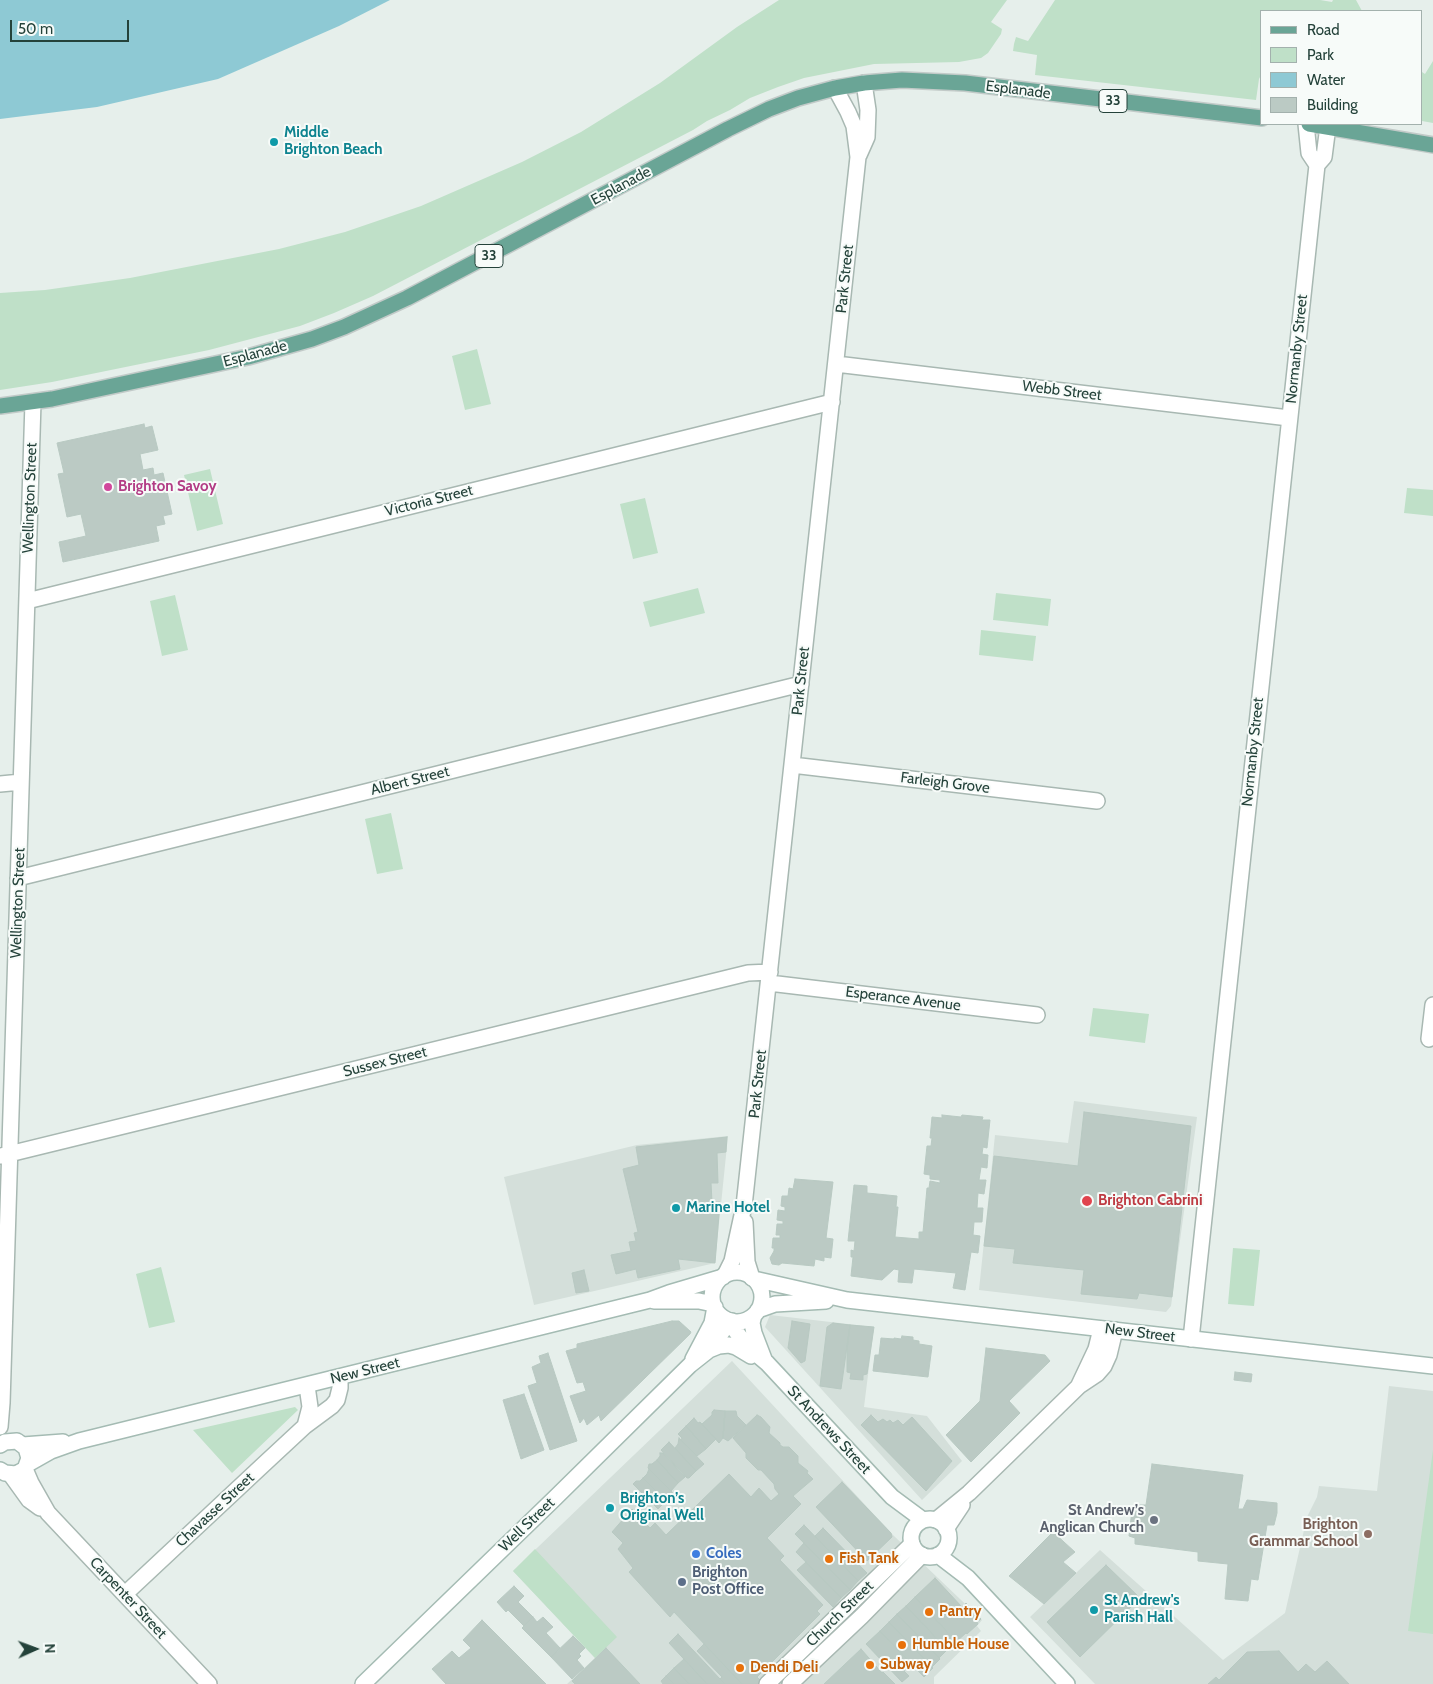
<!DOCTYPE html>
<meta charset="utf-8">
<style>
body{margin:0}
#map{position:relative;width:1433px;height:1684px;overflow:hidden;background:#e6efeb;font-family:Cabin,sans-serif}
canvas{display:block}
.legend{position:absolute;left:1260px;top:10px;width:162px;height:115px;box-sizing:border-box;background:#f7fbf9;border:1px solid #a3b1ad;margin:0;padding:6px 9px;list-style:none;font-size:15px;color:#24423a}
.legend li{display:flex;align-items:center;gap:10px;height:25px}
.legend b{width:25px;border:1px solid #a3b1ad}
.north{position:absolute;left:10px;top:1624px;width:50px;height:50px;-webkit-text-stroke:4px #f7fbf9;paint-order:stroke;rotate:88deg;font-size:14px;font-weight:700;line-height:20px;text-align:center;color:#24423a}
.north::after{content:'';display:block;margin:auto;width:18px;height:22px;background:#24423a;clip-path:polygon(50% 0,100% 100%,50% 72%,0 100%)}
.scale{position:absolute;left:10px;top:20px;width:119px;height:22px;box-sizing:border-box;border:2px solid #24423a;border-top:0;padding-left:6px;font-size:15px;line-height:18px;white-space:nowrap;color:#24423a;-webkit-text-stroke:4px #f7fbf9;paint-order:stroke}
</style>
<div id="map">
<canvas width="1433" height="1684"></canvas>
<ul class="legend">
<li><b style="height:6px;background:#6aa596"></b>Road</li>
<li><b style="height:14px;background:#bfe0c8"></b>Park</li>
<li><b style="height:14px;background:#8ec9d4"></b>Water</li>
<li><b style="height:14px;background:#bbcac4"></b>Building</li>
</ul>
<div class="north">N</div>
<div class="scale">50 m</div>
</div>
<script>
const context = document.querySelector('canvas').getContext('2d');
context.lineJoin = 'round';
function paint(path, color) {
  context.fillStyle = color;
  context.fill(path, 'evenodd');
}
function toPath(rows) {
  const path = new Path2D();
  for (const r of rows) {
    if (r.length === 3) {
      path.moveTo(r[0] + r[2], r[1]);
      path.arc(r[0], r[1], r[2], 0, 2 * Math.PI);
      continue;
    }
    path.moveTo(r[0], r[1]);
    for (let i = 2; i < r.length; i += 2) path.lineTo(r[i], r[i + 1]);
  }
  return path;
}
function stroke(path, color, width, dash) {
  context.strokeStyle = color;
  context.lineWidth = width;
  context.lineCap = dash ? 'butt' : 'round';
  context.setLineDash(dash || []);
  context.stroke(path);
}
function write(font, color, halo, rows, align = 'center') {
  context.font = font + ' Cabin,sans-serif';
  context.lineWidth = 4;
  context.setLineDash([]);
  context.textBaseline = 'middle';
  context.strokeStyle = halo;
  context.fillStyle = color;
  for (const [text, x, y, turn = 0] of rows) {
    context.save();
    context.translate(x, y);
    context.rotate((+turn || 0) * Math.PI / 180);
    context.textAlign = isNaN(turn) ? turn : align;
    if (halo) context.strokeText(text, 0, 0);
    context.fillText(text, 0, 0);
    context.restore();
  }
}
paint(toPath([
 [1074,1101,1197,1117,1171,1306,1166,1312,979,1290,995,1135,1068,1143],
 [728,1136,715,1263,534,1305,504,1177,637,1145],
 [770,1315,874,1327,864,1407,927,1416,962,1461,922,1500,765,1327],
 [732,1361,894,1536,982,1620,977,1626,981,1631,934,1677,934,1684,567,1684,595,1658,513,1571],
 [1389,1386,1433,1391,1433,1684,1095,1684,1030,1617,1100,1550,1223,1660,1285,1613,1307,1517,1317,1497,1319,1486,1377,1491]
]), '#d4dfda');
paint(toPath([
 [779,0,1007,0,991,22,1002,29,1001,34,988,53,981,58,959,62,874,64,804,78,778,87,750,98,730,110,707,121,693,130,373,296,334,313,300,326,209,350,52,382,0,390,0,293,45,290,130,278,279,249,345,232,421,206,522,162,581,132,660,83,737,27],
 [1055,0,1320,0,1332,2,1333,0,1356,0,1362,11,1262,11,1262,73,1259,79,1256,100,1035,75,1037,55,1013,51,1014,44,1016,37,1028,41],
 [1433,61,1433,123,1422,121,1422,72,1425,74],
 [477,349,491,404,465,410,452,356],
 [210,469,223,524,197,531,184,475],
 [1407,488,1433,490,1433,516,1404,513],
 [645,498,658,553,633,559,620,504],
 [698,588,705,613,650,627,643,602],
 [996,593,1051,599,1048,626,993,620],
 [175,595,188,650,162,656,150,601],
 [981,630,1036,636,1033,661,979,655],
 [391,813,403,869,377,874,365,819],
 [1093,1008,1149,1014,1145,1043,1089,1036],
 [1233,1248,1260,1250,1254,1306,1228,1304],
 [161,1267,175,1322,149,1328,136,1274],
 [295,1407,298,1410,232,1473,193,1430],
 [1433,1450,1433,1634,1408,1631],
 [535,1549,617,1637,595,1658,513,1571]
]), '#bfe0c8');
paint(toPath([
 [0,0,390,0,339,26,218,79,97,107,0,119]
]), '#8ec9d4');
const building = toPath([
 [144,424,145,428,152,426,158,450,140,454,143,470,153,468,154,475,163,473,172,514,163,516,165,524,156,526,159,541,63,562,59,542,86,536,81,514,67,517,58,474,64,473,57,443,144,424],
 [1084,1112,1191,1126,1172,1297,1139,1293,1137,1299,1081,1294,1084,1270,1013,1263,1015,1249,984,1246,994,1156,1078,1166,1084,1112],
 [942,1115,961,1117,962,1115,983,1117,982,1120,990,1120,987,1148,983,1147,982,1154,988,1155,987,1168,981,1167,979,1180,986,1180,984,1194,978,1193,977,1208,983,1208,982,1222,974,1222,973,1235,980,1236,978,1253,971,1252,965,1290,953,1288,956,1273,914,1269,912,1283,898,1282,899,1270,894,1269,882,1280,851,1276,853,1257,851,1257,851,1250,854,1251,855,1241,848,1241,854,1185,867,1186,867,1193,897,1196,896,1207,898,1207,895,1237,919,1239,919,1232,923,1232,927,1188,929,1188,930,1181,940,1183,940,1180,930,1179,930,1175,924,1174,927,1146,931,1146,932,1138,930,1138,932,1117,942,1118,942,1115],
 [727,1137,726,1152,717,1153,718,1183,711,1183,712,1202,720,1202,715,1263,678,1259,680,1269,638,1278,636,1269,616,1274,611,1255,631,1251,629,1242,636,1241,634,1233,638,1232,623,1169,639,1165,636,1147,727,1137],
 [795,1179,833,1182,826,1238,833,1239,831,1258,824,1257,824,1261,815,1259,814,1266,782,1263,779,1265,772,1264,770,1258,774,1251,774,1248,772,1248,773,1238,780,1238,780,1235,776,1235,777,1224,783,1224,783,1221,777,1220,778,1210,785,1211,785,1207,781,1206,782,1196,788,1196,789,1188,793,1189,795,1179],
 [584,1270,589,1291,576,1293,572,1273,584,1270],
 [672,1321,679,1321,691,1332,690,1334,601,1421,599,1415,587,1425,584,1418,580,1423,570,1396,586,1391,583,1382,577,1383,566,1351,577,1348,577,1344,672,1321],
 [792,1321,810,1324,805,1361,801,1363,788,1348,792,1321],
 [833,1323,850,1325,841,1389,820,1386,827,1327,833,1323],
 [850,1325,874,1327,867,1374,863,1375,863,1380,850,1379,851,1373,847,1372,847,1349,850,1325],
 [902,1336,913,1337,913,1340,919,1341,919,1344,932,1346,928,1377,873,1371,875,1355,879,1355,881,1338,894,1339,894,1338,901,1339,902,1336],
 [986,1348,1045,1355,1050,1361,1009,1401,1020,1413,971,1462,946,1435,980,1401,986,1348],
 [548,1353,577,1441,550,1450,528,1386,537,1383,532,1367,541,1363,539,1356,548,1353],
 [1235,1372,1252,1374,1251,1382,1234,1380,1235,1372],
 [524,1394,544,1450,521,1459,503,1400,524,1394],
 [714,1410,725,1411,723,1438,719,1443,702,1424,712,1415,712,1412,714,1410],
 [725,1411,736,1411,737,1416,746,1425,728,1441,723,1438,725,1411],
 [757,1415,761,1417,770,1427,769,1433,780,1443,780,1445,783,1447,789,1447,798,1456,798,1463,808,1471,807,1473,813,1479,793,1496,801,1504,767,1538,784,1556,780,1560,823,1605,817,1611,820,1614,757,1677,762,1682,760,1684,742,1684,674,1612,670,1617,629,1572,633,1568,618,1549,623,1543,612,1532,632,1509,650,1528,655,1523,666,1535,729,1474,751,1497,759,1488,771,1501,779,1494,775,1489,774,1484,761,1470,758,1470,746,1458,746,1453,733,1438,757,1415],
 [871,1415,878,1422,883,1419,887,1422,890,1420,893,1423,898,1420,903,1425,912,1417,952,1461,926,1491,861,1425,871,1415],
 [694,1418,698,1423,700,1422,716,1439,706,1449,686,1426,694,1418],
 [686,1426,706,1449,697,1456,681,1440,682,1438,678,1434,686,1426],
 [679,1438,704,1464,696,1471,675,1448,678,1444,679,1438],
 [669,1442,696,1471,689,1478,687,1478,661,1450,669,1442],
 [660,1453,663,1453,685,1477,678,1483,657,1460,660,1456,660,1453],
 [657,1460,678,1483,671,1491,648,1468,649,1464,652,1464,657,1460],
 [1152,1464,1243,1475,1238,1509,1243,1509,1247,1500,1277,1503,1277,1513,1274,1525,1267,1525,1258,1580,1251,1579,1248,1601,1225,1599,1228,1564,1198,1561,1198,1552,1135,1544,1135,1538,1129,1536,1132,1510,1138,1511,1139,1505,1146,1505,1152,1464],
 [649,1469,672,1492,673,1494,666,1501,643,1478,647,1474,649,1469],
 [643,1478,666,1501,658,1509,633,1484,636,1481,640,1481,643,1478],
 [842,1482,891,1533,892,1537,867,1561,816,1507,842,1482],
 [804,1525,858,1581,850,1590,795,1534,804,1525],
 [823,1528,867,1573,858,1581,815,1536,823,1528],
 [1053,1532,1075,1552,1063,1562,1076,1573,1044,1604,1009,1576,1053,1532],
 [804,1543,850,1590,841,1598,796,1552,804,1543],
 [806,1562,841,1598,833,1607,797,1570,806,1562],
 [1106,1565,1140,1598,1080,1657,1047,1622,1106,1565],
 [935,1578,962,1607,966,1603,981,1619,977,1622,978,1624,967,1634,966,1633,957,1641,956,1641,915,1597,935,1578],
 [514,1586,524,1596,518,1602,533,1617,524,1626,508,1610,506,1612,497,1602,514,1586],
 [915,1597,957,1643,949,1651,906,1606,915,1597],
 [906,1606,947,1650,939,1658,897,1614,906,1606],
 [897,1614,940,1659,932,1667,889,1622,897,1614],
 [533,1617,537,1622,543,1617,553,1627,546,1633,560,1648,551,1657,522,1628,533,1617],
 [482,1620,546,1684,446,1684,432,1669,452,1651,459,1658,471,1648,463,1640,482,1620],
 [889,1622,933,1668,924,1677,880,1631,889,1622],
 [880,1631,911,1664,904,1671,909,1676,902,1682,866,1644,880,1631],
 [678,1634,720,1679,725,1684,707,1684,669,1643,678,1634],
 [573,1636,585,1648,579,1654,581,1656,577,1660,584,1668,572,1679,551,1657,573,1636],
 [704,1644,742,1684,725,1684,720,1679,722,1677,697,1651,704,1644],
 [606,1648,640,1684,575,1684,572,1681,606,1648],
 [861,1649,882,1673,883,1672,895,1684,824,1684,861,1649],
 [1279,1651,1298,1672,1306,1664,1315,1672,1327,1661,1349,1684,1208,1684,1216,1677,1219,1680,1247,1652,1279,1651],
 [684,1659,707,1684,689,1684,674,1668,684,1659],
 [674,1668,689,1684,674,1684,666,1676,674,1668],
 [666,1676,674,1684,663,1684,661,1681,666,1676]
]);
paint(building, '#bbcac4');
stroke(building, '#b8c9c2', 1);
const street = toPath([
 [1306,124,1309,153,1317,165],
 [859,155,867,137,868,110,864,83],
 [836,364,1289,418],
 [27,601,832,402],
 [792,765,1097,801],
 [0,784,21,782],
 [18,878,801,684],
 [769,983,1037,1015],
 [1429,1039,1433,1005],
 [1,1156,748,973,770,972],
 [745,1222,747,1262,752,1278],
 [725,1275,732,1261,744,1206,858,157,854,126,848,112,835,88],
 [1191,1339,1317,165,1324,157,1328,126],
 [1079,1385,1096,1349,1101,1329],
 [305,1426,310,1407,307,1386],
 [0,1427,2,1403,33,402],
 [25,1469,31,1483,48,1513,209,1684],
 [11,1475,29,1500,40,1508],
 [936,1520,969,1493,1079,1386,1097,1374,1104,1366,1109,1355,1115,1330],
 [946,1529,962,1505],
 [125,1594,263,1465,305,1426,332,1406,337,1400,340,1388,340,1377],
 [767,1684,912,1544],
 [790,1684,862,1616,922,1555]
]);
const secondary = toPath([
 [737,1297,25],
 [754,1279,847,1300,1433,1366],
 [654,1301,699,1301,713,1304],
 [758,1310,775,1304,826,1301],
 [754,1315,752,1323,754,1333,764,1359],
 [732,1321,734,1329,748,1347,767,1363,892,1497,923,1520],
 [709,1350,719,1346,729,1345,736,1347,751,1356],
 [693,1359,712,1323,715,1307],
 [0,1445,5,1442,17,1441,26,1448,29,1458,25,1469,16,1474,5,1473,0,1470],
 [23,1445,63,1442],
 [28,1464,51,1451,79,1441,650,1300,669,1293,723,1277],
 [930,1538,19],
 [938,1555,968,1578,1067,1684],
 [363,1684,555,1498,690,1365,709,1350,730,1321]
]);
const primary = toPath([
 [1309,124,1433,145],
 [0,406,52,399,248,357,312,339,344,327,407,298,728,129,769,109,798,98,835,88,864,83,902,80,965,83,1262,118]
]);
stroke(street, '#a8b8b2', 18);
stroke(secondary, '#a4bbb3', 18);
stroke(primary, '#c2cac8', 18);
stroke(street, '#fff', 15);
stroke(secondary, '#fff', 15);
stroke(primary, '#6aa596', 15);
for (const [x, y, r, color] of [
 [274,142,5,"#0f9aa8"],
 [108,487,5,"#d1479c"],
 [1087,1201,6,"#e0444e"],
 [676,1208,5,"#0f9aa8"],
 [610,1508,5,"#0f9aa8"],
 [1154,1520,5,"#6b7280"],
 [1368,1534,5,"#8d6e63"],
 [696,1554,5,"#3f7fe0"],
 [829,1559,5,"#e8710a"],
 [682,1582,5,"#5c6f8a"],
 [1094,1610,5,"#0f9aa8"],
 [929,1612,5,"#e8710a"],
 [902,1645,5,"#e8710a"],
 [870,1665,5,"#e8710a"],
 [740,1668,5,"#e8710a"]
]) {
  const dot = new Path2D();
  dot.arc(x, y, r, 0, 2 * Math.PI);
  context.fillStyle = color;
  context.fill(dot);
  stroke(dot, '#f7fbf9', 2);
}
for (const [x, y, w] of [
 [1113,101,28],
 [489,256,28]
]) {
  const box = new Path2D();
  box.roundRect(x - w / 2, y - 11.5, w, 23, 4);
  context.fillStyle = '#f7fbf9';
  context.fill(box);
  stroke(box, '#24423a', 1);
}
write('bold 14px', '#24423a', null, [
 ["33",1113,101],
 ["33",489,256]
]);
write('15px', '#24423a', '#f7fbf9', [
 ["Esplanade",1018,90,7],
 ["Esplanade",621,186,-28],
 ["Park Street",845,279,-84],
 ["Normanby Street",1297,349,-84],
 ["Esplanade",255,354,-15],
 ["Webb Street",1062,391,7],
 ["Wellington Street",30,498,-88],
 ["Victoria Street",429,501,-14],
 ["Park Street",801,681,-84],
 ["Normanby Street",1253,752,-84],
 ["Albert Street",410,781,-14],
 ["Farleigh Grove",945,783,7],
 ["Wellington Street",18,903,-88],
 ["Esperance Avenue",903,999,7],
 ["Sussex Street",385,1062,-14],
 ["Park Street",758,1084,-84],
 ["New Street",1140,1333,7],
 ["New Street",365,1371,-14],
 ["St Andrews Street",829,1430,47],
 ["Chavasse Street",215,1510,-43],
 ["Well Street",527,1525,-44],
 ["Carpenter Street",128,1598,47],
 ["Church Street",840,1614,-44]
]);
write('bold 15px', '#0d838f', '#f7fbf9', [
 ["Middle",284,133],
 ["Brighton Beach",284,150],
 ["Marine Hotel",686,1208],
 ["Brighton’s",620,1499],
 ["Original Well",620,1516],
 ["St Andrew's",1104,1601],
 ["Parish Hall",1104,1618]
], 'left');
write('bold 15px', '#b23c85', '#f7fbf9', [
 ["Brighton Savoy",118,487]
], 'left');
write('bold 15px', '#be3a42', '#f7fbf9', [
 ["Brighton Cabrini",1098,1201]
], 'left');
write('bold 15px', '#5b616d', '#f7fbf9', [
 ["St Andrew’s",1144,1511],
 ["Anglican Church",1144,1528]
], 'right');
write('bold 15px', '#785e54', '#f7fbf9', [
 ["Brighton",1358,1525],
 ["Grammar School",1358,1542]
], 'right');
write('bold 15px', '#366cbe', '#f7fbf9', [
 ["Coles",706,1554]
], 'left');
write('bold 15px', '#c56008', '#f7fbf9', [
 ["Fish Tank",839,1559],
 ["Pantry",939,1612],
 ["Humble House",912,1645],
 ["Subway",880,1665],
 ["Dendi Deli",750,1668]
], 'left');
write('bold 15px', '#4e5e75', '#f7fbf9', [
 ["Brighton",692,1573],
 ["Post Office",692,1590]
], 'left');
</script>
